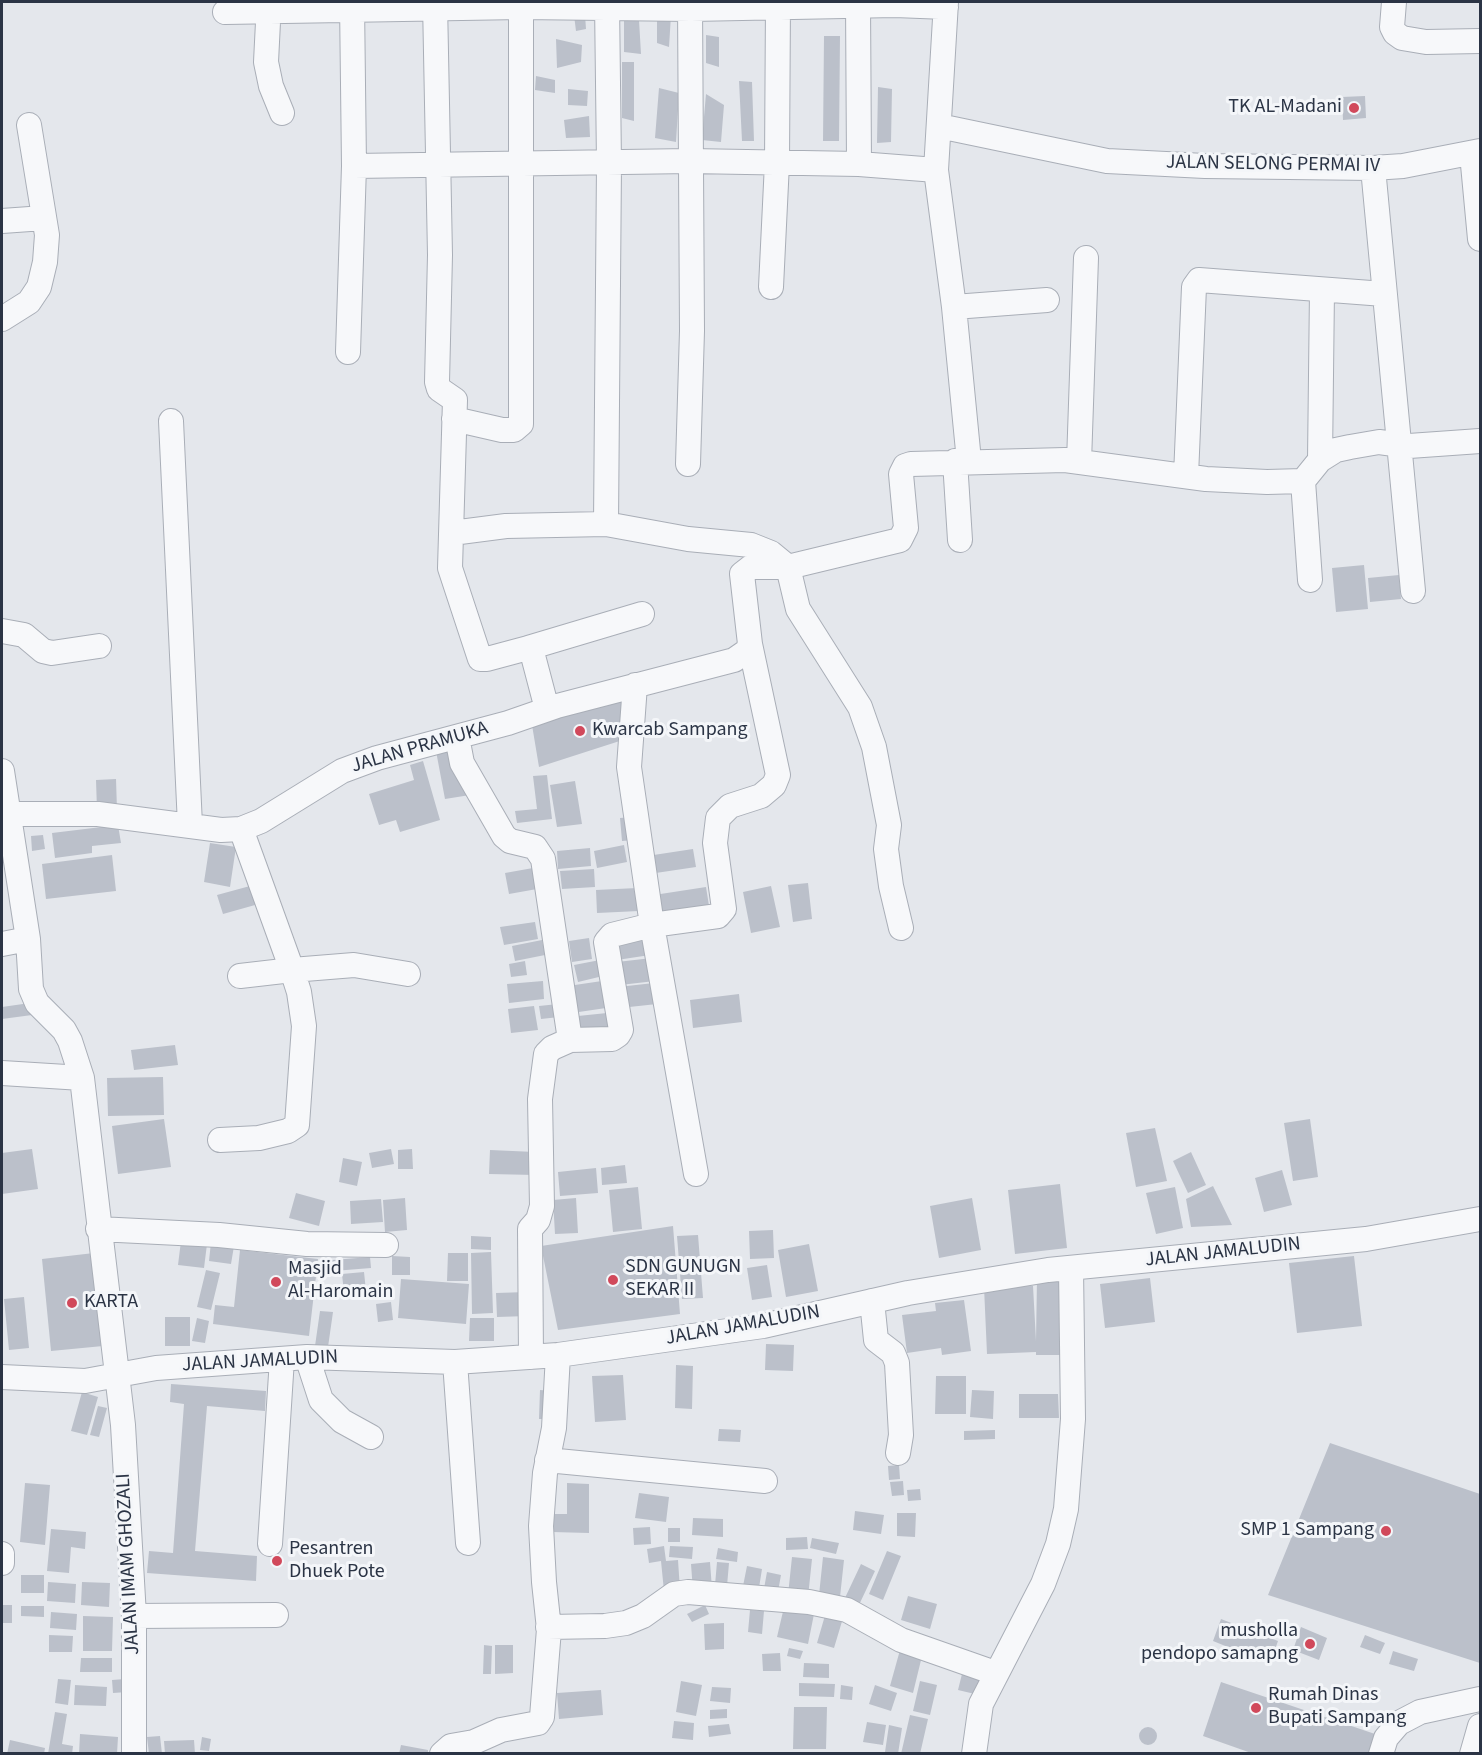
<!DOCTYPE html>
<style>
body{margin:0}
#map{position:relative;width:1482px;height:1755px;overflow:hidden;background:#e4e7ec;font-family:"Source Sans 3",sans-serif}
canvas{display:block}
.frame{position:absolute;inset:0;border:3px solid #2b3445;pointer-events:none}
</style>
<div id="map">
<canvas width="1482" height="1755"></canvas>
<div class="frame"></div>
</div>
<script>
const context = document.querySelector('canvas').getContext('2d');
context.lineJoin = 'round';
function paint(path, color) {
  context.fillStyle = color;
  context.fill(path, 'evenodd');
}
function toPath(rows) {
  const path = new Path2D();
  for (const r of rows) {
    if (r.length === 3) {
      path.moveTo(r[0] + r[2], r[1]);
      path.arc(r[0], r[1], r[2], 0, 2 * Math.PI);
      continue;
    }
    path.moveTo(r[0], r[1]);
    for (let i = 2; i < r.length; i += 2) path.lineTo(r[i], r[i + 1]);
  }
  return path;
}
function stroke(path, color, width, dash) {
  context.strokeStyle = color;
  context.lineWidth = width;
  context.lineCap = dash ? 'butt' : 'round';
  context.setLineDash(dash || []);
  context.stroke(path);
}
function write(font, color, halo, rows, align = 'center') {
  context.font = font + ' "Source Sans 3",sans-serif';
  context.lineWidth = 6;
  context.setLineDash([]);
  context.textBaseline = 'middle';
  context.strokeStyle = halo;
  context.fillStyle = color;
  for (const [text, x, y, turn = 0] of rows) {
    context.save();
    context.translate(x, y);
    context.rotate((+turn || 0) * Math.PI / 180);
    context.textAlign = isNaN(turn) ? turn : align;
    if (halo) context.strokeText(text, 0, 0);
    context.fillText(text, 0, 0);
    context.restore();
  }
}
paint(toPath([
 [574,15,585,15,586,29,576,31],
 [657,15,671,15,669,47,657,43],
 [624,18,639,20,641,54,624,52],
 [706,35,719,37,719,67,706,63],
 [824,36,840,36,839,141,823,141],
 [556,39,582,45,581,62,557,68],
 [622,62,634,62,634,121,622,118],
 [536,76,555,80,555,93,535,90],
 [739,81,752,82,754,141,742,141],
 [878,87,892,89,891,142,877,143],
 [659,88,679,93,676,142,655,138],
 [568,89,588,91,587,106,568,105],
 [706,94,724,105,721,142,702,140],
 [1365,96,1366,118,1343,120,1342,97],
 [589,116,590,137,566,138,564,120],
 [1364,565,1368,609,1336,612,1332,568],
 [1399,575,1401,599,1370,602,1368,578],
 [620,699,629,738,539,767,532,725],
 [449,749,453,773,465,771,470,795,445,799,436,751],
 [423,761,440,820,400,832,396,820,379,825,369,794,414,780,410,765],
 [547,775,552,819,517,823,515,811,537,809,533,776],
 [116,779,117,810,97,810,96,780],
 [575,781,582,824,557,827,550,785],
 [632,817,634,840,622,841,620,818],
 [118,825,121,843,92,846,92,853,55,858,52,833],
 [43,835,45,849,32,851,31,836],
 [210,843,236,847,230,887,204,882],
 [624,845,627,862,597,868,594,851],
 [590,848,591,866,558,869,557,851],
 [693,849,696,867,649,874,647,856],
 [112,855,116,891,46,899,42,864],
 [533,868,537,889,509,894,505,873],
 [594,869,595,887,562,889,560,871],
 [808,883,812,919,793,922,788,885],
 [250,886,255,905,223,914,217,895],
 [771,886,780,927,751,933,743,892],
 [706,887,710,912,658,920,654,895],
 [637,888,639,911,597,913,596,890],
 [535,922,538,939,504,945,500,927],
 [589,938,592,959,572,962,569,941],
 [648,939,650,955,617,960,614,943],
 [542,940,545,955,515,961,512,946],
 [652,958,655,981,620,985,617,962],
 [600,960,603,976,578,982,574,965],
 [525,961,527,975,511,977,509,964],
 [543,981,544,999,509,1003,507,984],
 [602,981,606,1008,572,1013,568,986],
 [654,983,657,1004,620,1008,618,987],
 [739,994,742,1022,693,1028,690,1000],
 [30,1003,32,1015,2,1019,2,1007],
 [558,1004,559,1017,541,1019,539,1006],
 [534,1006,538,1030,511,1033,508,1009],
 [607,1013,609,1029,579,1032,578,1016],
 [175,1045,178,1065,134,1070,131,1050],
 [163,1077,164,1115,108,1116,107,1078],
 [164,1119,171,1167,118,1174,112,1126],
 [1310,1119,1318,1177,1293,1181,1284,1123],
 [1155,1128,1167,1181,1136,1187,1126,1133],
 [32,1149,38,1189,2,1194,2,1153],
 [391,1149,394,1164,372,1168,369,1153],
 [412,1149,413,1169,398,1169,398,1150],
 [490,1150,535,1152,535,1175,489,1174],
 [1191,1152,1206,1185,1188,1193,1173,1161],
 [343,1158,362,1162,357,1186,339,1182],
 [625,1165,627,1183,602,1185,601,1168],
 [596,1168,598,1193,560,1196,558,1172],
 [1282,1170,1292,1205,1264,1212,1255,1178],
 [1060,1184,1067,1248,1015,1254,1008,1190],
 [1213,1186,1232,1225,1191,1227,1186,1199],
 [638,1187,642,1229,613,1232,609,1190],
 [1175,1187,1183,1228,1156,1234,1146,1193],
 [296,1193,325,1201,319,1226,289,1218],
 [405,1198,407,1230,385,1232,383,1200],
 [576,1198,578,1233,555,1234,553,1200],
 [972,1198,981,1250,939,1258,930,1206],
 [381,1199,383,1222,351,1224,350,1201],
 [673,1226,680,1314,558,1330,541,1246],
 [773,1230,774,1258,750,1259,749,1231],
 [698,1235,703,1298,682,1299,677,1236],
 [471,1236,491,1237,491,1250,471,1249],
 [181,1241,207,1244,204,1268,178,1265],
 [211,1242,234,1246,231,1264,209,1261],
 [809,1244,818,1291,786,1297,778,1250],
 [240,1250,318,1259,309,1336,213,1324,215,1305,234,1307],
 [491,1252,493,1313,472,1314,471,1253],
 [94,1253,103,1346,51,1351,42,1259],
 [448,1253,468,1253,468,1281,447,1281],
 [392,1256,410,1257,410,1275,392,1275],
 [1354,1256,1362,1326,1297,1333,1289,1263],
 [370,1257,371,1268,321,1272,320,1261],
 [767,1265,772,1297,752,1300,747,1268],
 [206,1270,220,1273,211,1310,197,1307],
 [364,1272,366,1291,344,1293,342,1274],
 [1037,1278,1065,1278,1065,1355,1036,1355,1036,1352,987,1354,984,1287,1033,1286,1036,1341],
 [1150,1278,1155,1322,1105,1328,1100,1284],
 [401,1279,469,1284,466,1324,398,1318],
 [527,1292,528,1316,497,1317,496,1293],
 [24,1297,29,1348,9,1350,4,1299],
 [964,1300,971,1351,942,1355,941,1348,907,1353,902,1315,936,1311,935,1303],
 [391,1302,393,1320,378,1322,376,1304],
 [320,1311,333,1312,328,1347,315,1346],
 [165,1317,190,1317,190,1346,165,1346],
 [197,1318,209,1321,205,1343,192,1341],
 [470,1318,494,1318,494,1341,469,1341],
 [766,1344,794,1345,793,1371,765,1370],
 [676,1365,693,1366,692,1409,675,1408],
 [623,1375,626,1420,595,1422,592,1376],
 [936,1376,966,1376,966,1414,935,1414],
 [171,1384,266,1391,265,1411,207,1406,195,1551,257,1556,256,1581,147,1573,149,1551,173,1553,184,1404,170,1402],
 [540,1390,553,1391,552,1419,539,1419],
 [972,1390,994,1391,993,1419,970,1417],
 [82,1392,98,1397,87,1435,71,1431],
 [1019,1394,1058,1394,1059,1418,1019,1418],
 [98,1406,107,1408,99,1437,90,1435],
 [719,1429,741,1430,740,1442,718,1441],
 [995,1430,995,1439,964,1440,964,1431],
 [1330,1443,1480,1494,1480,1663,1268,1595],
 [899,1465,900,1479,889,1480,888,1466],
 [903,1481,904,1495,892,1496,890,1482],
 [25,1483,50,1485,45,1545,20,1542],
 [567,1483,589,1484,589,1533,552,1532,552,1514,567,1514],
 [920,1489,921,1500,908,1501,907,1490],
 [639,1493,669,1497,666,1522,635,1518],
 [855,1511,884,1515,881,1534,853,1530],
 [897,1513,916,1513,915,1537,897,1536],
 [693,1518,723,1519,723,1537,692,1535],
 [650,1527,651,1544,634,1545,633,1528],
 [668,1528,680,1528,680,1542,668,1542],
 [51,1529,86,1532,85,1549,71,1547,69,1573,47,1571],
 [807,1537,808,1549,786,1550,786,1538],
 [812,1538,839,1543,836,1554,810,1548],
 [664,1546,666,1561,678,1560,680,1590,664,1591,661,1561,649,1563,647,1549],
 [670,1546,693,1547,692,1559,669,1557],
 [718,1548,738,1552,737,1562,716,1559],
 [887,1551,901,1556,883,1600,869,1594],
 [792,1557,812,1559,808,1597,788,1595],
 [823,1557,844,1560,840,1597,819,1595],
 [710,1562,712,1589,693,1591,691,1564],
 [717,1562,729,1563,727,1586,715,1585],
 [861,1564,875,1571,858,1607,844,1600],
 [747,1566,762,1569,758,1594,742,1591],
 [767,1572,781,1575,777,1597,763,1594],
 [21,1575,44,1575,44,1593,21,1593],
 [48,1582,76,1584,75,1603,47,1601],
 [82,1582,110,1583,109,1607,81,1605],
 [908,1596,937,1604,930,1629,901,1620],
 [785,1603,815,1609,808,1644,777,1637],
 [2,1605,12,1605,12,1623,2,1623],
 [705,1605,709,1614,692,1622,687,1614],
 [21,1606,44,1606,44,1617,21,1616],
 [750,1610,764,1611,762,1634,748,1632],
 [51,1612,77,1614,76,1630,50,1628],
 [826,1612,843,1618,834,1648,817,1643],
 [83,1616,113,1617,112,1651,83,1651],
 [1221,1619,1278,1641,1270,1664,1213,1641],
 [724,1623,724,1649,705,1650,704,1624],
 [1301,1627,1327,1638,1319,1660,1293,1650],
 [49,1635,73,1636,72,1652,49,1652],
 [1365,1635,1385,1643,1380,1654,1360,1647],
 [484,1645,492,1646,491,1674,483,1674],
 [495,1645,513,1645,513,1673,495,1674],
 [789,1648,803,1651,800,1659,787,1656],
 [900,1650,922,1656,913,1693,890,1686],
 [1393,1651,1418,1659,1414,1671,1389,1664],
 [780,1653,781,1671,763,1671,762,1654],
 [81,1658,112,1658,112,1672,80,1672],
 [804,1663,829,1664,829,1678,803,1677],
 [963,1670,984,1675,979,1695,958,1690],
 [58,1679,71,1680,68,1705,55,1703],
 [125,1679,127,1692,113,1693,112,1680],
 [681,1681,702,1685,696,1716,676,1712],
 [920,1681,937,1685,930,1715,913,1711],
 [1221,1682,1378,1735,1372,1754,1254,1754,1203,1736],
 [799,1683,835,1684,834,1697,799,1696],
 [75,1685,107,1687,106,1706,74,1705],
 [841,1685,853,1687,852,1700,840,1699],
 [875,1685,897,1693,891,1711,869,1704],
 [712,1687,731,1688,730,1703,710,1701],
 [601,1690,603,1715,559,1719,557,1693],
 [794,1707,827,1707,826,1749,793,1749],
 [727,1709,727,1718,710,1719,710,1710],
 [55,1712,67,1714,62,1744,73,1746,72,1754,48,1754],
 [910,1715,928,1719,920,1754,901,1754],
 [674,1721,694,1723,693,1740,672,1738],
 [867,1722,886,1725,883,1745,863,1742],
 [729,1724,731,1734,709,1737,708,1726],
 [889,1725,902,1728,898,1754,885,1752],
 [1148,1736,9],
 [80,1734,118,1737,117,1754,79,1754],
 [160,1736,162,1754,149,1754,147,1737],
 [202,1737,211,1739,209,1751,200,1750],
 [10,1740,45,1748,44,1754,7,1754],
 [194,1740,195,1754,165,1754,164,1741],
 [401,1745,428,1750,428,1754,399,1754]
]), '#bbc0ca');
const minor = toPath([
 [269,2,266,62,271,86,282,113],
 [435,2,440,255,437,382,439,389,455,400,450,568,480,659,487,659,528,648,532,652,547,709],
 [858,2,859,164],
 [946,2,936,170,954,307,969,461],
 [1394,2,1392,27,1395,33,1402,38,1426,42,1480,41],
 [225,12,521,7,691,9,895,5,946,7],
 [939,126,1107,161,1205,166,1373,168,1403,166,1480,151],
 [1472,154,1480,239],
 [354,166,690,161,859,164,936,170],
 [1373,168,1413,591],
 [2,221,44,218],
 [771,287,777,163,778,2],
 [954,307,1047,300],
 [2,319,29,302,39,287,45,262,47,235,29,125],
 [348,352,354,166,352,2],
 [454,419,502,430,514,430,521,424,521,2],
 [171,421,190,825],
 [1320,460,1322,290],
 [955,461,960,540],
 [1079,462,1086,258],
 [688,464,692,331,690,2],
 [1186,476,1194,287,1199,280,1384,294],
 [1303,481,1310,580],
 [606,524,609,164,607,2],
 [452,533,506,526,606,524,688,539,751,545,771,553,788,567,798,609,860,707,874,747,889,825,886,849,891,886,901,928],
 [2,631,24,635,43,651,52,653,99,646],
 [528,648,642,614],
 [457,737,462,763,504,836,510,841,535,847,543,859,570,1040],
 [2,771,28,939,31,989,37,1003,64,1030,70,1041,82,1078,123,1425,134,1616,134,1754],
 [8,814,98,814,221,830,241,829,261,821,342,771,377,758,508,723,557,706,734,660,747,651,750,644,742,574,751,567,788,567,900,540,906,528,901,474,905,466,911,464,1065,460,1206,479,1267,482,1303,481,1320,460,1336,450,1350,447,1379,442,1409,446,1480,441],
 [2,944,28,939],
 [240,976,292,970,241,829],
 [2,1073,82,1078],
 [220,1140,259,1138,288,1131,297,1125,304,1026,299,992,292,970,354,965,408,974],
 [696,1174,652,925,718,916,724,909,715,843,718,818,730,806,761,796,774,785,778,775,750,644],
 [98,1229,219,1235,307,1244,386,1245],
 [872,1301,876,1340,893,1353,897,1363,901,1435,898,1453],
 [307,1357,321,1400,342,1421,371,1437],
 [531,1357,530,1229,538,1220,542,1206,540,1099,546,1054,552,1048,570,1040,612,1039,618,1035,621,1030,606,942,612,935,652,925,629,767,635,685],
 [455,1362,468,1543],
 [2,1377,85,1381,156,1368,307,1357,455,1362,558,1355,763,1326,908,1293,1048,1270,1366,1239,1480,1219],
 [547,1460,765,1481],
 [270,1544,282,1359],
 [2,1554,2,1563],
 [134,1616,276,1615],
 [548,1627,605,1626,626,1623,643,1616,674,1594,688,1592,809,1602,847,1610,901,1640,995,1673],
 [442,1754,451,1746,474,1742,501,1730,538,1723,542,1717,549,1629,544,1582,541,1526,545,1473,554,1428,558,1355],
 [974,1754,981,1704,1043,1584,1058,1544,1066,1509,1073,1419,1071,1268],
 [1381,1754,1386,1738,1399,1723,1420,1712,1480,1699],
 [1472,1754,1480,1726]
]);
stroke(minor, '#a9aeb7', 26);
stroke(minor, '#f7f8fa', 24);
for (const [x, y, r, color] of [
 [1354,108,6,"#d1495b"],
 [580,731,6,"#d1495b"],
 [613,1280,6,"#d1495b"],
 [276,1282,6,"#d1495b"],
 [72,1303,6,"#d1495b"],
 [1386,1531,6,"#d1495b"],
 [277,1561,6,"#d1495b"],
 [1310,1644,6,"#d1495b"],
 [1256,1708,6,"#d1495b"]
]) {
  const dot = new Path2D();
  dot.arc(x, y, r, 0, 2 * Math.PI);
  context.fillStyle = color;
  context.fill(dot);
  stroke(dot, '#f4f6f9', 2);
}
write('20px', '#2b3445', '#f4f6f9', [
 ["TK AL-Madani",1342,108,"right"],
 ["Kwarcab Sampang",592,731],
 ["SDN GUNUGN",625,1268],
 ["SEKAR II",625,1291],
 ["Masjid",288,1270],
 ["Al-Haromain",288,1293],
 ["KARTA",84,1303],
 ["SMP 1 Sampang",1374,1531,"right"],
 ["Pesantren",289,1550],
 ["Dhuek Pote",289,1573],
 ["musholla",1298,1632,"right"],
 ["pendopo samapng",1298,1655,"right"],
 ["Rumah Dinas",1268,1696],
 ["Bupati Sampang",1268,1719]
], 'left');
write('20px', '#2b3445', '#f4f6f9', [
 ["JALAN SELONG PERMAI IV",1273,165,1],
 ["JALAN PRAMUKA",420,748,-16],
 ["JALAN JAMALUDIN",1223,1253,-6],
 ["JALAN JAMALUDIN",743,1326,-10],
 ["JALAN JAMALUDIN",260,1362,-3],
 ["JALAN IMAM GHOZALI",129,1564,-93]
]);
</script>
